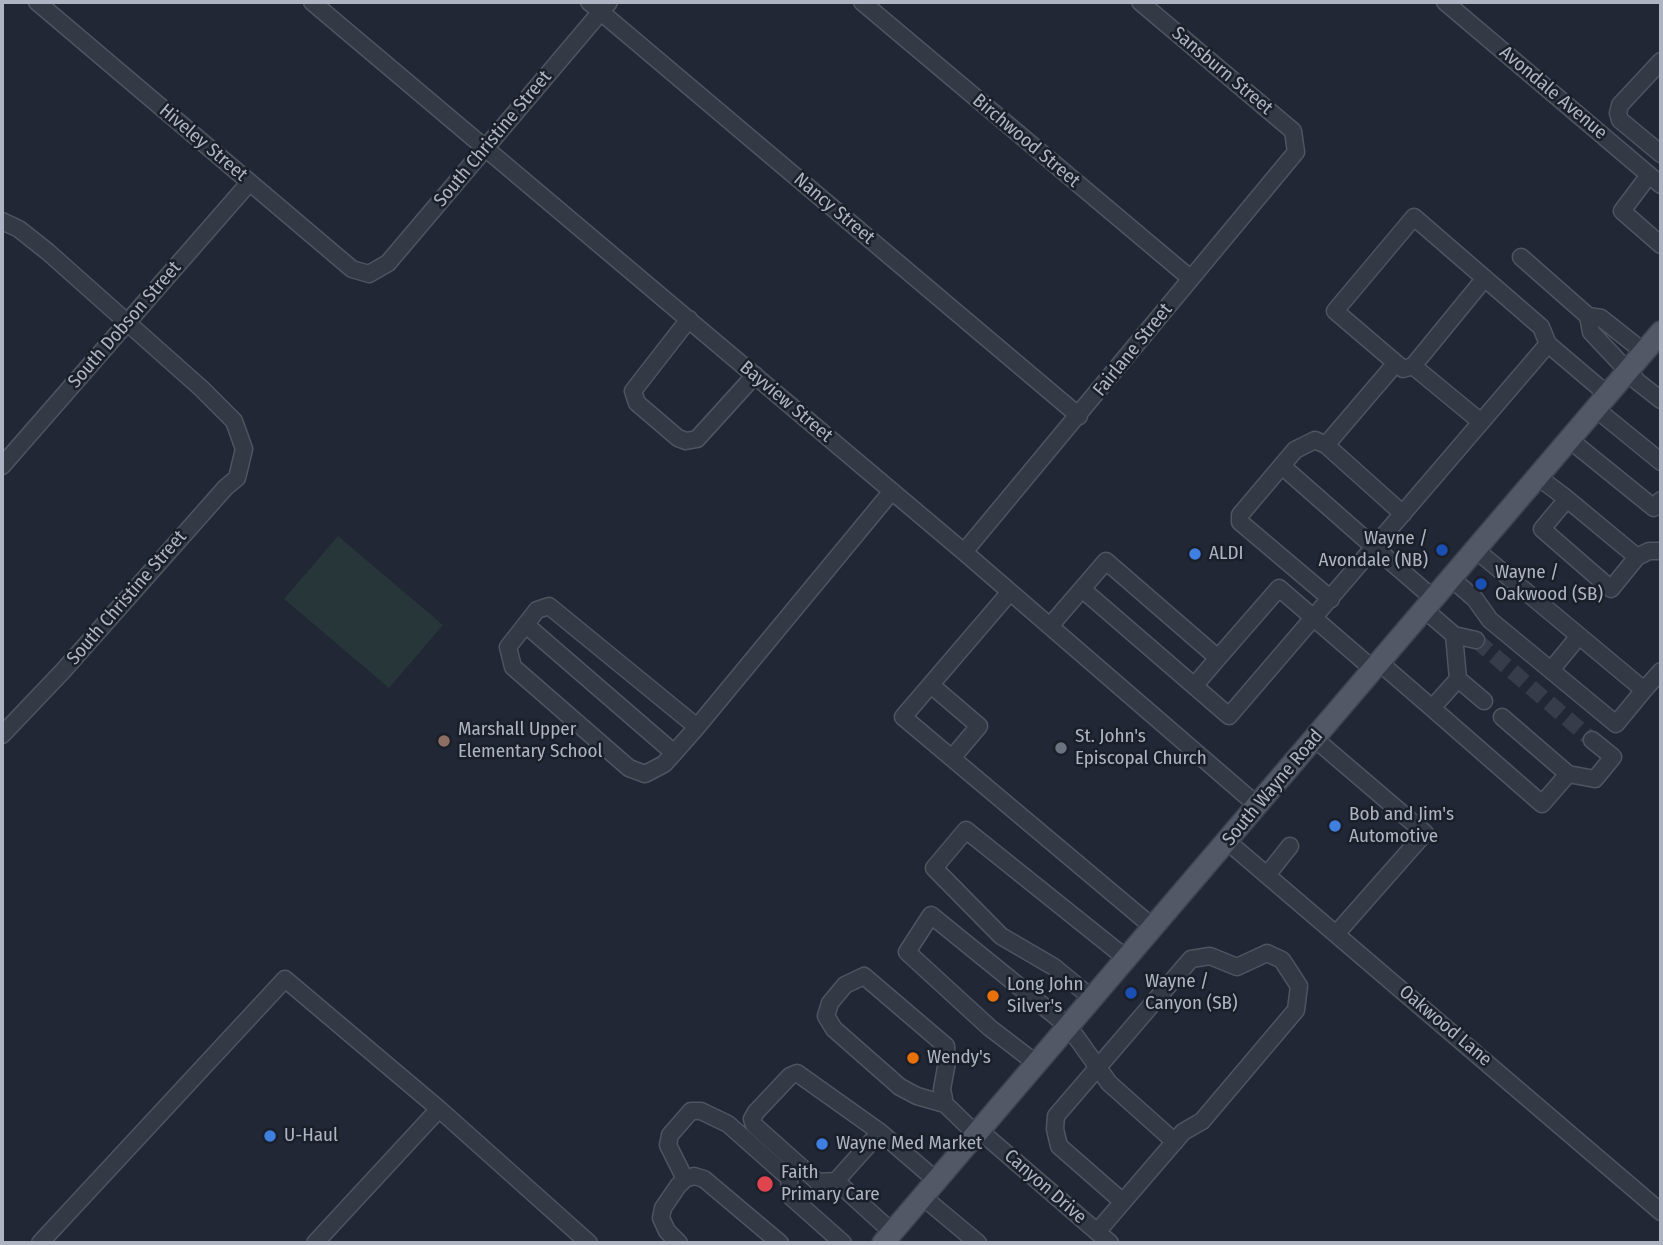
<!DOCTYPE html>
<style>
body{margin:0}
#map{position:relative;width:1663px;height:1245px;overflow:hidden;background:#212734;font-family:"Fira Sans Condensed",sans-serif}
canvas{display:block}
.frame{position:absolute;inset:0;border:4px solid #afb4c2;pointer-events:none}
</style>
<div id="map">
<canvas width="1663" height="1245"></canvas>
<div class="frame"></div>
</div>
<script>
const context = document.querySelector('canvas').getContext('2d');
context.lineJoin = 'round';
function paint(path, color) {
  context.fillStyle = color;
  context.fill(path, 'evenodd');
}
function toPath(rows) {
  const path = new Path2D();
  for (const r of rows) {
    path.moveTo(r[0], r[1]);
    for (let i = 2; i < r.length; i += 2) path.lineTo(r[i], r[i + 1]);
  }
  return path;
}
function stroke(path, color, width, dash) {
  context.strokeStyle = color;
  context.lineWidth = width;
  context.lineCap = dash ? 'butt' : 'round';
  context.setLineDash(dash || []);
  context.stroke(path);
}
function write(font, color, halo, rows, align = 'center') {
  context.font = font + ' "Fira Sans Condensed",sans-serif';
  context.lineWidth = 5;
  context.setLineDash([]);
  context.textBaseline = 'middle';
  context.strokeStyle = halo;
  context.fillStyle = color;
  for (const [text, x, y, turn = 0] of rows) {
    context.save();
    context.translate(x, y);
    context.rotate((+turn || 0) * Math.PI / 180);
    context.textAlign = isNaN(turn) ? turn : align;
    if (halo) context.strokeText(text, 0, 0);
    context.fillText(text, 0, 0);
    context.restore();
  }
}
paint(toPath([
 [338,536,443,625,389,688,284,599]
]), '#263639');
stroke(toPath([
 [1476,640,1592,740]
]), '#363c49', 16, [16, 8]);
const minor = toPath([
 [37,2,352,269,369,274,388,263,609,2],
 [312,2,964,552,1258,806],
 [589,2,1079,416],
 [862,2,1190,278],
 [1445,2,1661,185],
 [1661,61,1620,105,1618,113,1620,120,1661,154],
 [1649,175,1622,211,1661,245],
 [2,221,19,229,48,252,202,389,234,421,244,449,237,478,226,487,62,672,2,735],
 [1521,257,1588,316,1601,318,1644,352],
 [1588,316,1591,332,1638,382,1661,400],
 [689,319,633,391,637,403,678,438,686,441,697,439,755,375],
 [1413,366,1485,278],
 [1596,409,1661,462],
 [1481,422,1413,366,1403,369,1335,311,1414,217,1541,327,1548,344],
 [1570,440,1654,508,1661,500],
 [1326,445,1396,363],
 [2,466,249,183],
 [1538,477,1562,495,1567,499,1637,557,1611,589,1542,529,1567,499],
 [1476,550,1644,690,1661,671],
 [964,552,1296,152,1293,131,1140,2],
 [1637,557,1649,551,1661,551],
 [1452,579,1475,599,1490,620,1616,724,1644,690],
 [1082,589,1229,716,1374,547,1282,466],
 [1010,592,903,717,1154,928],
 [1331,599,1240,522,1240,515,1295,450,1315,440,1326,445,1403,514],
 [1434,599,1374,547,1548,344,1608,395],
 [1425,610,1454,635,1476,640],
 [526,625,674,753],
 [1050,626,1106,561,1218,658,1279,588,1374,670],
 [1380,663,1432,708,1458,679,1454,635],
 [1551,670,1579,636],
 [1458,679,1484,701],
 [931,685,979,726,952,758],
 [1194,686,1218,658],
 [1432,708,1542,804,1568,774],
 [1502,717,1568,774,1595,779,1613,757,1592,740],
 [697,727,549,606,537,610,508,647,513,667,629,768,645,774,664,764,674,753,697,727,892,491],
 [1315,739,1425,833,1336,934],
 [1228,842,1661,1212],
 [1267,875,1290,846],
 [1093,999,1054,967,1001,936,934,868,966,830,1127,959],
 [1037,1064,990,1028,907,952,931,915,1069,1027,1109,1083,1175,1142],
 [945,1104,942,1089,947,1062,946,1046,864,976,845,985,830,1003,826,1016,834,1029,900,1087,917,1096,945,1104,977,1135],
 [980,1131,1110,1243],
 [685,1179,668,1145,670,1135,691,1111,701,1111,728,1124,789,1178,790,1196,843,1243],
 [836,1181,880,1132],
 [923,1197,978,1243],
 [892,1232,836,1181,818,1182,754,1125,752,1119,756,1112,790,1076,797,1073,880,1132,937,1181],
 [1097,1232,1109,1218,1183,1132,1202,1121,1296,1010,1299,986,1282,960,1267,953,1237,967,1210,956,1191,959,1056,1116,1055,1129,1059,1146,1123,1202],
 [40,1243,285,979,439,1109],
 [315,1243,439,1109,589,1243],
 [679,1243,667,1231,661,1218,663,1208,678,1186,685,1179,694,1176,704,1179,780,1243]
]);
const major = toPath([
 [883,1243,1661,332]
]);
stroke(minor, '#4f5460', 19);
stroke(major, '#3e434f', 24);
stroke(minor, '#343a45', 16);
stroke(major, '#525865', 21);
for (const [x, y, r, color] of [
 [1442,550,7,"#1a4fb4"],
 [1195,554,7,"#3f7fe0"],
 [1481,584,7,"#1a4fb4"],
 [444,741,7,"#8d6e63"],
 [1061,748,7,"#6b7280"],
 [1335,826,7,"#3f7fe0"],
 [1131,993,7,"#1a4fb4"],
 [993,996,7,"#e8710a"],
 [913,1058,7,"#e8710a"],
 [270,1136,7,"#3f7fe0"],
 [822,1144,7,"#3f7fe0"],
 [765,1184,9,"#e0444e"]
]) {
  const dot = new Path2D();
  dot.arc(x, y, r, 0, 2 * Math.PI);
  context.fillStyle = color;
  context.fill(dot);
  stroke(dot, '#1a1f2a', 2.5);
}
write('19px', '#afb4c2', '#1a1f2a', [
 ["Sansburn Street",1222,71,40],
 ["Avondale Avenue",1553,93,40],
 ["South Christine Street",493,139,-50],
 ["Birchwood Street",1026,141,40],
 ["Hiveley Street",203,143,40],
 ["Nancy Street",834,209,40],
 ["South Dobson Street",125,325,-49],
 ["Fairlane Street",1133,350,-51],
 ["Bayview Street",786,402,40],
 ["South Christine Street",127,598,-49],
 ["South Wayne Road",1273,788,-50],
 ["Oakwood Lane",1445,1026,40],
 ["Canyon Drive",1045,1187,41]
]);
write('19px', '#afb4c2', '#1a1f2a', [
 ["Wayne /",1428,539,"right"],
 ["Avondale (NB)",1428,561,"right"],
 ["ALDI",1209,554],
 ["Wayne /",1495,573],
 ["Oakwood (SB)",1495,595],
 ["Marshall Upper",458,730],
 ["Elementary School",458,752],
 ["St. John's",1075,737],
 ["Episcopal Church",1075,759],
 ["Bob and Jim's",1349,815],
 ["Automotive",1349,837],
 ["Wayne /",1145,982],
 ["Canyon (SB)",1145,1004],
 ["Long John",1007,985],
 ["Silver's",1007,1007],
 ["Wendy's",927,1058],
 ["U-Haul",284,1136],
 ["Wayne Med Market",836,1144],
 ["Faith",781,1173],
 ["Primary Care",781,1195]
], 'left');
</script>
